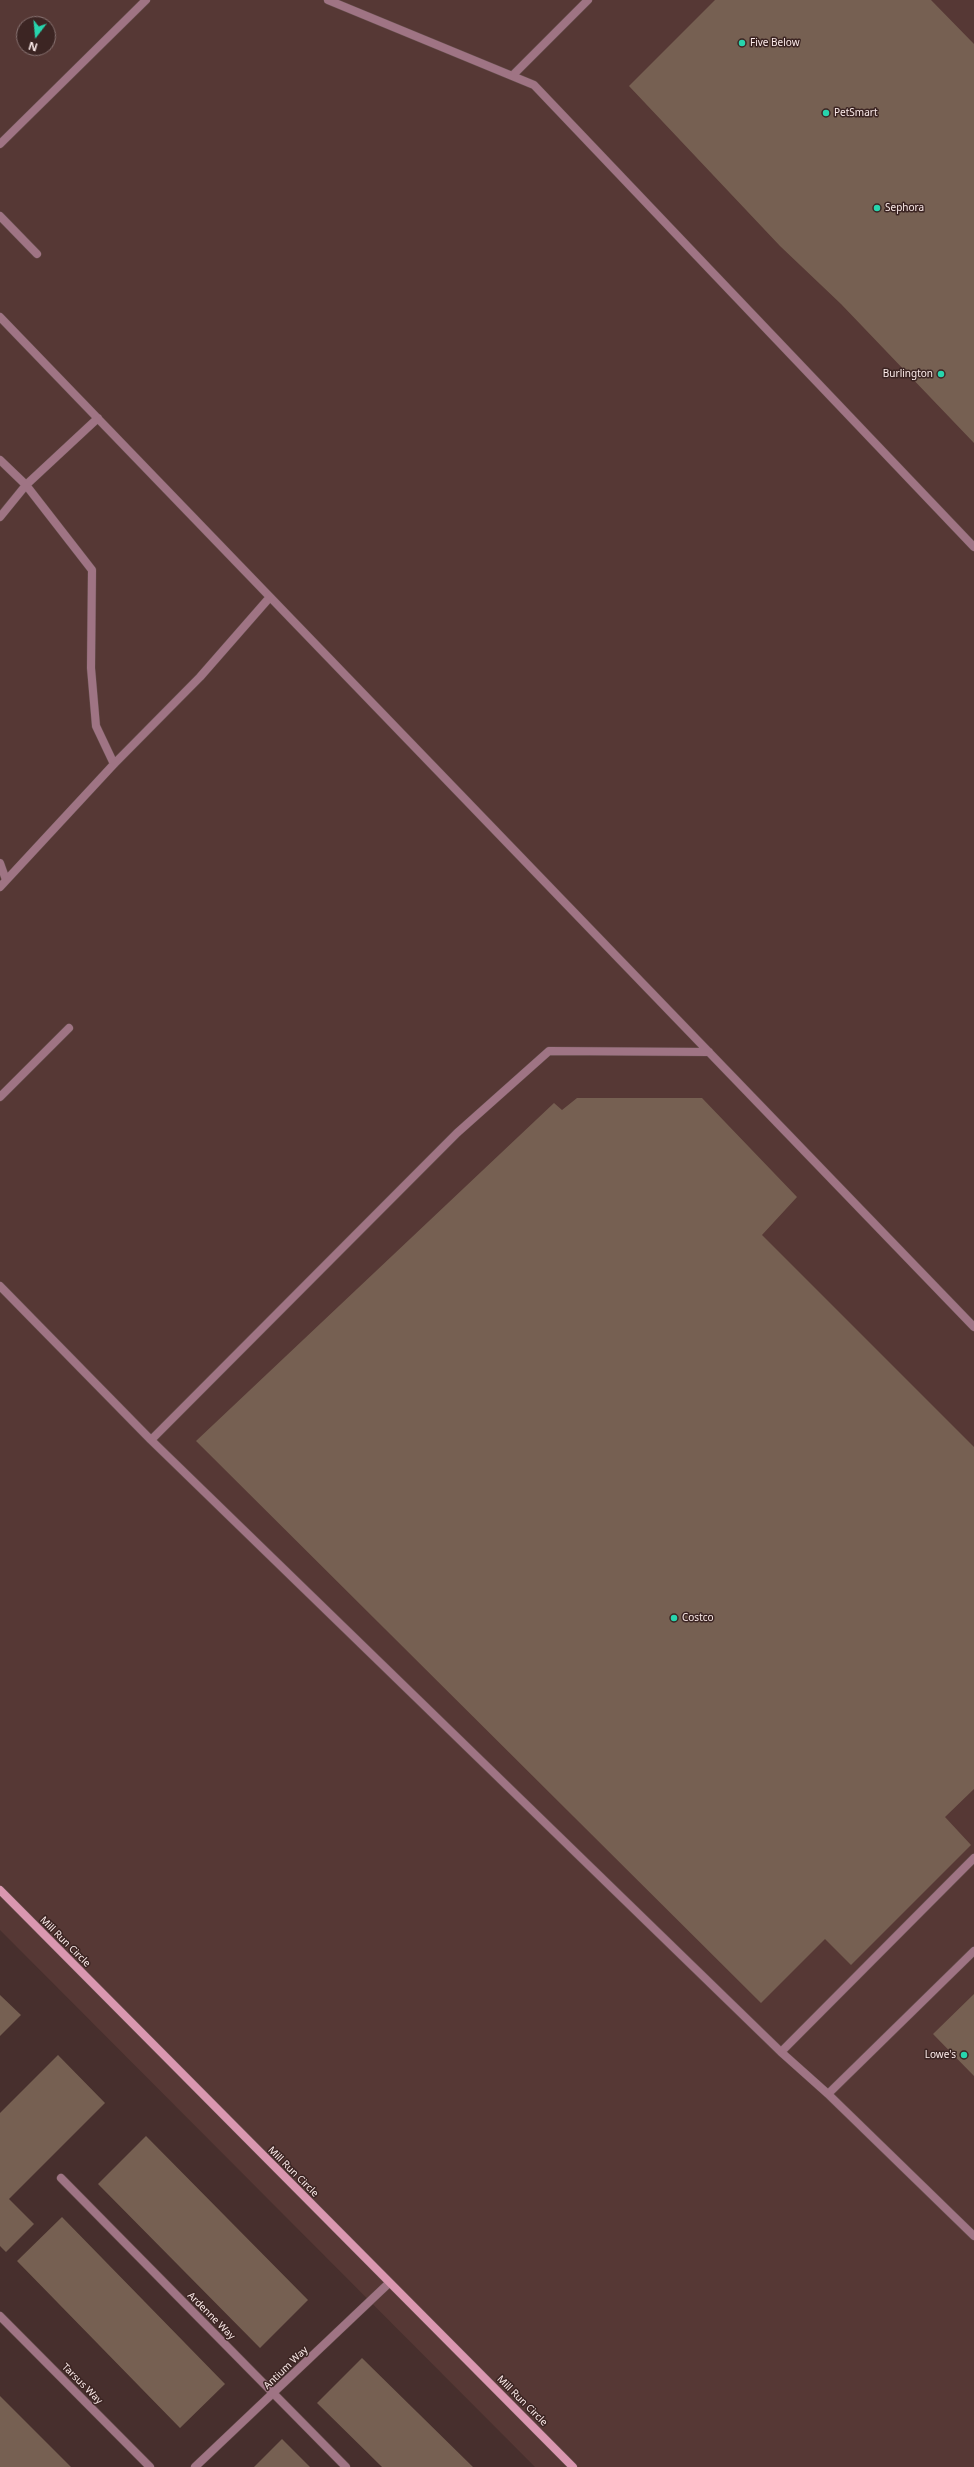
<!DOCTYPE html>
<style>
body{margin:0}
#map{position:relative;width:974px;height:2467px;overflow:hidden;background:#472f2d;font-family:"Noto Sans",sans-serif}
canvas{display:block}
.north{position:absolute;left:16px;top:16px;width:40px;height:40px;box-sizing:border-box;background:#3c2523;border:1px solid #897473;border-radius:50%;rotate:196deg;font-size:11px;font-weight:700;line-height:16px;text-align:center;color:#fcebea}
.north::after{content:'';display:block;margin:auto;width:14px;height:18px;background:#27d5ad;clip-path:polygon(50% 0,100% 100%,50% 72%,0 100%)}
</style>
<div id="map">
<canvas width="974" height="2467"></canvas>
<div class="north">N</div>
</div>
<script>
const context = document.querySelector('canvas').getContext('2d');
context.lineJoin = 'round';
function paint(path, color) {
  context.fillStyle = color;
  context.fill(path, 'evenodd');
}
function toPath(rows) {
  const path = new Path2D();
  for (const r of rows) {
    path.moveTo(r[0], r[1]);
    for (let i = 2; i < r.length; i += 2) path.lineTo(r[i], r[i + 1]);
  }
  return path;
}
function stroke(path, color, width, dash) {
  context.strokeStyle = color;
  context.lineWidth = width;
  context.lineCap = dash ? 'butt' : 'round';
  context.setLineDash(dash || []);
  context.stroke(path);
}
function write(font, color, halo, rows, align = 'center') {
  context.font = font + ' "Noto Sans",sans-serif';
  context.lineWidth = 3;
  context.setLineDash([]);
  context.textBaseline = 'middle';
  context.strokeStyle = halo;
  context.fillStyle = color;
  for (const [text, x, y, turn = 0] of rows) {
    context.save();
    context.translate(x, y);
    context.rotate((+turn || 0) * Math.PI / 180);
    context.textAlign = isNaN(turn) ? turn : align;
    if (halo) context.strokeText(text, 0, 0);
    context.fillText(text, 0, 0);
    context.restore();
  }
}
paint(toPath([
 [0,0,974,0,974,2467,535,2467,0,1930],
 [24,24,48,24,48,48,24,48]
]), '#563835');
paint(toPath([
 [715,0,931,0,974,44,974,443,841,304,780,246,629,86],
 [577,1098,702,1098,797,1197,762,1235,974,1447,974,1789,945,1817,971,1845,851,1965,825,1939,761,2003,196,1441,554,1103,562,1110],
 [974,1994,974,2076,933,2034],
 [0,1995,21,2015,0,2036],
 [58,2055,105,2103,9,2199,34,2224,6,2252,0,2246,0,2113],
 [146,2136,308,2300,260,2348,98,2184],
 [62,2217,225,2384,180,2428,17,2261],
 [362,2358,473,2467,382,2467,317,2403],
 [0,2396,71,2467,0,2467],
 [282,2439,310,2467,254,2467]
]), '#766052');
const lane = toPath([
 [328,0,534,85,974,547],
 [512,76,588,0],
 [0,144,146,0],
 [0,216,37,254],
 [0,317,974,1327],
 [0,460,26,485,92,570,91,668,96,726,114,764],
 [0,517,26,485,98,418],
 [0,863,6,880],
 [0,887,114,764,200,677,270,597],
 [709,1052,549,1051,457,1133,151,1440,781,2052,974,1858],
 [0,1097,69,1028],
 [0,1286,151,1440],
 [781,2052,828,2094,974,2236],
 [828,2094,974,1951]
]);
const street = toPath([
 [61,2178,346,2467],
 [0,2316,150,2467],
 [195,2467,389,2283]
]);
const secondary = toPath([
 [0,1890,573,2467]
]);
stroke(lane, '#644d4b', 9);
stroke(street, '#644d4b', 9);
stroke(secondary, '#644d4b', 9);
stroke(lane, '#9f7484', 8);
stroke(street, '#9f7484', 8);
stroke(secondary, '#da97b0', 8);
for (const [x, y, r, color] of [
 [742,43,4,"#27d5ad"],
 [826,113,4,"#27d5ad"],
 [877,208,4,"#27d5ad"],
 [941,374,4,"#27d5ad"],
 [674,1618,4,"#27d5ad"],
 [964,2055,4,"#27d5ad"]
]) {
  const dot = new Path2D();
  dot.arc(x, y, r, 0, 2 * Math.PI);
  context.fillStyle = color;
  context.fill(dot);
  stroke(dot, '#3c2523', 1.5);
}
write('10px', '#fcebea', '#3c2523', [
 ["Five Below",750,43],
 ["PetSmart",834,113],
 ["Sephora",885,208],
 ["Burlington",933,374,"right"],
 ["Costco",682,1618],
 ["Lowe's",956,2055,"right"]
], 'left');
write('10px', '#fcebea', '#3c2523', [
 ["Mill Run Circle",65,1942,45],
 ["Mill Run Circle",293,2172,45],
 ["Ardenne Way",211,2316,45],
 ["Antium Way",286,2368,-44],
 ["Tarsus Way",82,2384,45],
 ["Mill Run Circle",522,2401,45]
]);
</script>
